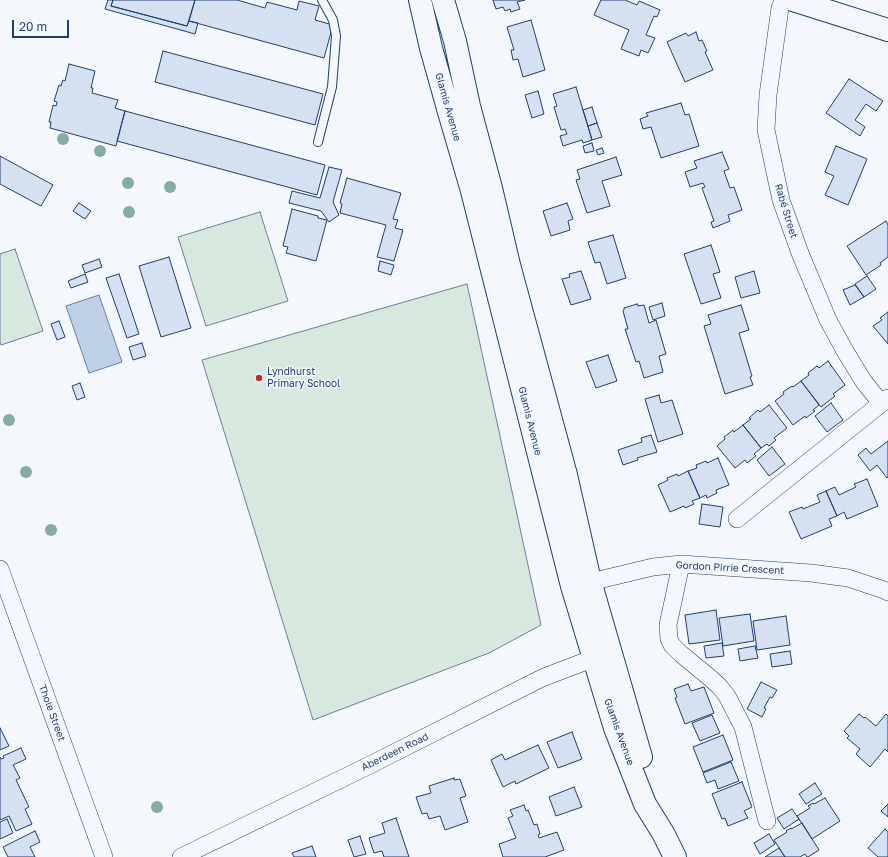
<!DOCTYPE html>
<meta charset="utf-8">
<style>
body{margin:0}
#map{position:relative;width:888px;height:857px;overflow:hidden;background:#f4f7fb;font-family:"Golos Text",sans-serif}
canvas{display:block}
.scale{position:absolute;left:12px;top:20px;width:57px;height:18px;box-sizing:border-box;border:2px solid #1d3f73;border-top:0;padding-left:5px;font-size:12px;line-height:14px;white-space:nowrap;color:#1d3f73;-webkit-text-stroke:3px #f4f7fb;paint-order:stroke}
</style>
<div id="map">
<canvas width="888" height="857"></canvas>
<div class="scale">20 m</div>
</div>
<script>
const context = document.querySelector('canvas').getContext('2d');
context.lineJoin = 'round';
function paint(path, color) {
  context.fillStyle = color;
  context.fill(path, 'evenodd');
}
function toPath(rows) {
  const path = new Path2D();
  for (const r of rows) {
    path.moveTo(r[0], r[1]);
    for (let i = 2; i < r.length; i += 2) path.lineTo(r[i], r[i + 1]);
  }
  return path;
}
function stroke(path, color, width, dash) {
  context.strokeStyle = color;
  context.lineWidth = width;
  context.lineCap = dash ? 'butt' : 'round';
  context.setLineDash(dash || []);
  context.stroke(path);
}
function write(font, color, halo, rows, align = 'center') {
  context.font = font + ' "Golos Text",sans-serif';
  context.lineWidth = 3;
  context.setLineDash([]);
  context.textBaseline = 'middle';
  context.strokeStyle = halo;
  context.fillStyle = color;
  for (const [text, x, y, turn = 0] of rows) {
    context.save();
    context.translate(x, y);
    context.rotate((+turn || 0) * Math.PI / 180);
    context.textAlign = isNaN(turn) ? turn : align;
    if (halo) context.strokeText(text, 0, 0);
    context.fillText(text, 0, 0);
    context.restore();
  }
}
const green = toPath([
 [260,212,288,301,206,326,178,237,260,212],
 [15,249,43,331,1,345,0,342,0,254,15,249],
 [467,284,541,625,489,653,313,720,202,360,467,284]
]);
paint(green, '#d7e8df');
stroke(green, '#687fa3', 1);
const water = toPath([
 [99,295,122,362,89,373,66,306,99,295]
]);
paint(water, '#bed0e5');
stroke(water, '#687fa3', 1);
const building = toPath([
 [108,0,113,0,111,6,187,26,189,21,198,23,195,34,105,9,108,0],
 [113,0,195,0,187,26,111,6,113,0],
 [195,0,237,0,265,8,267,2,297,10,299,1,319,6,315,20,333,25,324,58,189,21,195,0],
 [493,0,525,0,517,2,520,9,511,12,510,9,505,11,503,7,496,9,493,0],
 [601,0,625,0,637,5,639,1,660,10,657,17,654,16,646,35,655,38,648,53,641,50,639,56,621,49,629,30,594,15,601,0],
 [531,20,545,70,523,77,518,59,513,60,511,50,514,50,507,27,531,20],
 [696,32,699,41,702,40,707,51,705,52,713,70,685,82,667,42,686,33,688,36,696,32],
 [163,51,323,94,315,125,155,82,163,51],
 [69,64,95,71,91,88,93,88,92,93,118,100,115,108,125,111,116,146,50,128,51,122,49,122,53,105,56,106,57,102,54,101,59,85,61,86,63,80,65,81,69,64],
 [849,79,883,101,876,111,866,104,855,120,865,127,860,136,826,113,849,79],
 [576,87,592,140,583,143,582,140,563,146,560,136,567,134,565,129,561,130,554,107,557,106,553,94,576,87],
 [538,91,544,114,532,118,525,95,538,91],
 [681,103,685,115,689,114,699,146,661,158,651,127,643,129,640,119,648,116,646,113,681,103],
 [592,107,597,123,588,126,583,110,592,107],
 [125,111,325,165,317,195,117,141,125,111],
 [597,123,602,137,592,140,588,126,597,123],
 [592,143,594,151,585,153,583,146,592,143],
 [836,146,867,159,848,205,825,195,834,176,825,172,836,146],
 [602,148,604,153,598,155,596,150,602,148],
 [722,152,729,169,724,171,730,188,734,187,742,210,728,215,730,221,713,228,711,222,714,221,702,188,705,187,703,183,690,187,685,172,697,168,694,161,722,152],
 [0,156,53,185,41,206,0,184,0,156],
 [616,157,622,175,602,181,610,206,587,213,576,180,580,179,577,170,616,157],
 [329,167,342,170,333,202,339,215,329,222,321,211,289,203,292,191,320,198,329,167],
 [347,178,401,193,393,219,398,220,395,228,403,230,394,261,377,257,386,225,340,213,342,204,340,203,347,178],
 [79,203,91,211,85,219,73,211,79,203],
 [567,203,573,219,568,221,570,230,551,236,543,211,567,203],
 [292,209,318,216,318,218,327,220,316,261,286,253,288,247,283,246,292,209],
 [886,221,888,225,888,257,880,263,881,265,866,275,847,246,886,221],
 [613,235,626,278,607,284,600,262,595,263,588,242,613,235],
 [711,245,720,272,713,274,721,298,701,304,684,254,711,245],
 [169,257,191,328,161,337,139,266,169,257],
 [99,259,102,267,85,273,82,265,99,259],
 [380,261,394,265,391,275,378,271,380,261],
 [581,271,591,299,571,305,562,279,570,277,569,274,581,271],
 [754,271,760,293,741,298,735,277,754,271],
 [85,274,88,282,71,288,68,281,85,274],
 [119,274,139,334,127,338,106,278,119,274],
 [867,276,876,289,864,297,855,284,867,276],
 [855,285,864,297,850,305,843,290,855,285],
 [662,303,665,316,653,320,649,307,662,303],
 [637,304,638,306,644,305,649,323,656,320,666,354,659,356,663,372,644,378,639,361,636,362,625,329,628,329,623,311,624,310,624,308,637,304],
 [741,305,749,330,739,333,752,376,750,377,753,385,725,394,704,326,711,324,708,315,741,305],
 [888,312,888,344,873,326,882,320,880,318,888,312],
 [59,321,65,337,57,340,51,324,59,321],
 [142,343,146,356,133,360,129,347,142,343],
 [608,355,617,381,596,388,586,362,608,355],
 [828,361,845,385,833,394,835,396,821,407,801,381,809,375,808,373,817,366,819,368,828,361],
 [801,381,819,405,813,410,815,411,806,418,805,416,793,425,775,401,784,394,783,392,792,386,793,387,801,381],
 [80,383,85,397,77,400,72,386,80,383],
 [659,395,661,403,672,400,683,434,658,442,645,399,659,395],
 [831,403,843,420,827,432,815,416,831,403],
 [769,405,787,428,774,438,776,440,769,446,767,444,761,448,743,425,751,419,749,418,758,410,760,412,769,405],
 [743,425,761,448,754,454,756,456,747,463,745,460,735,468,717,446,725,439,724,437,733,430,734,432,743,425],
 [651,435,657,452,637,458,638,460,623,465,618,450,642,442,641,438,651,435],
 [888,441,888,477,887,478,877,465,870,471,858,455,866,448,871,454,888,441],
 [772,447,785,464,769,476,757,460,772,447],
 [718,458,729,485,716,490,717,493,707,498,706,495,700,498,688,471,697,468,696,465,706,461,707,463,718,458],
 [688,471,700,498,692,501,694,504,685,508,684,506,670,512,658,485,668,480,667,478,677,474,678,476,688,471],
 [867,479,878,506,847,519,844,512,837,516,826,491,835,487,839,495,856,487,854,484,867,479],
 [826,491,837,516,829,519,832,526,801,539,789,512,802,507,803,509,820,502,817,495,826,491],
 [702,504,723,507,720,527,699,524,702,504],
 [716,610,720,640,689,644,685,615,716,610],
 [750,614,754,641,723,646,719,618,750,614],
 [786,616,790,645,757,650,753,621,786,616],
 [722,643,724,656,706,658,704,646,722,643],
 [755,646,758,658,740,661,738,649,755,646],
 [790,651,792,664,772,667,770,654,790,651],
 [761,682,777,690,772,698,770,697,764,708,766,709,762,717,747,709,761,682],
 [688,684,691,691,704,687,714,713,685,724,675,698,677,697,674,689,688,684],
 [859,714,864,718,865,717,876,726,886,714,888,716,888,752,885,749,870,767,856,754,860,749,847,738,849,736,844,731,859,714],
 [712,715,720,733,700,741,692,723,712,715],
 [0,728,9,746,0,750,0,728],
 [572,732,582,759,558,768,547,742,572,732],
 [723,735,733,760,703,772,693,747,723,735],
 [538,745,549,768,516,784,515,781,503,787,491,760,502,754,505,760,538,745],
 [21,748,26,759,13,765,20,778,16,780,29,807,25,809,32,824,16,831,9,816,0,820,0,757,1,759,4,758,3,756,21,748],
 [731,762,739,781,718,789,715,780,707,783,703,773,731,762],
 [454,778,454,780,460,779,466,796,460,798,468,822,445,830,440,816,429,819,427,813,422,814,416,797,431,793,429,786,454,778],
 [742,782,752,807,744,811,748,818,728,826,725,818,722,819,712,794,742,782],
 [815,783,822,794,806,804,799,794,815,783],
 [574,787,582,807,556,816,549,797,574,787],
 [825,798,840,821,812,839,797,816,810,808,808,806,813,803,814,804,825,798],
 [888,804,888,817,881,811,888,804],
 [524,805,526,811,528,810,534,825,537,824,540,834,538,835,539,838,557,832,564,850,545,857,503,857,499,844,516,838,508,818,513,816,510,810,524,805],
 [792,809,799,819,784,829,777,818,792,809],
 [396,818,409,857,384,857,382,851,374,853,369,838,385,833,382,823,396,818],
 [7,819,13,833,0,839,0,822,7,819],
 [802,823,819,850,808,857,807,857,805,854,800,857,785,857,774,840,787,832,786,831,791,828,791,829,802,823],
 [885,829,888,832,888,857,878,857,868,848,885,829],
 [35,831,40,842,30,847,35,857,8,857,3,847,35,831],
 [769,834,775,844,760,854,754,843,769,834],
 [360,836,366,854,354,857,348,840,360,836],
 [312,846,316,857,294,857,292,853,312,846],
 [779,848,785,857,765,857,779,848]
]);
paint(building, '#d5e0f0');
stroke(building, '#1d3f73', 1);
const lane = toPath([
 [318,142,332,87,336,36,333,20,322,0]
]);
const street = toPath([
 [783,0,780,8,768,95,766,130,781,200,800,253,828,320,845,351,864,382,881,403],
 [737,519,888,398],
 [681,564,668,625,669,639,672,645,681,654,709,677,719,686,727,696,743,727,767,821],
 [0,569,104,857],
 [578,585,653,567,681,564,811,573,848,578,884,590,888,592],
 [181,857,372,764,542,678,594,658,605,654]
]);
const secondary = toPath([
 [420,0,431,48,449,112,472,191,572,586,615,728,645,804,663,833,675,857],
 [443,0,455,41,469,106,491,188,509,265,566,475,590,581,641,757],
 [793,0,888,30]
]);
stroke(lane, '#1d3f73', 10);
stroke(street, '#1d3f73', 18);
stroke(secondary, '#1d3f73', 24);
stroke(lane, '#f4f7fb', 8);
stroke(street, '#f4f7fb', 17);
stroke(secondary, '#f4f7fb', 22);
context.fillStyle = '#86aba6';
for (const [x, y] of [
 [63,139],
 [100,151],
 [128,183],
 [170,187],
 [129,212],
 [9,420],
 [26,472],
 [51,530],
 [157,807]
]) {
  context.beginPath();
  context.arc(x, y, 6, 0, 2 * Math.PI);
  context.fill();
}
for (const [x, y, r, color] of [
 [259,378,4,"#c62828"]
]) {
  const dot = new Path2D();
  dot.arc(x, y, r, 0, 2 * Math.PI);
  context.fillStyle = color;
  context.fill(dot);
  stroke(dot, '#f4f7fb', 1.5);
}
write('10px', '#1d3f73', '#f4f7fb', [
 ["Glamis Avenue",448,107,74],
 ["Rabé Street",786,211,73],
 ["Glamis Avenue",530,421,76],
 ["Gordon Pirrie Crescent",730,568,3],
 ["Thole Street",52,713,70],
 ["Glamis Avenue",619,732,70],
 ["Aberdeen Road",395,752,-26]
]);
write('10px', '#1d3f73', '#f4f7fb', [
 ["Lyndhurst",267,372],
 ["Primary School",267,384]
], 'left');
</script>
